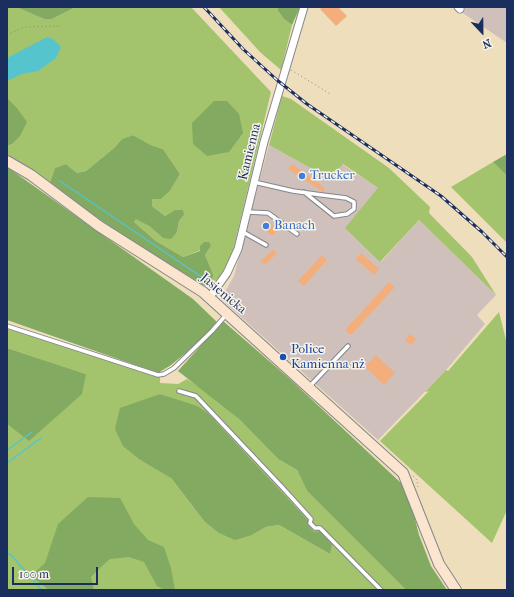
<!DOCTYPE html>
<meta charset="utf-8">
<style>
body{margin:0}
#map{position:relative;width:514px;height:597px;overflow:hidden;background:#eedebc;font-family:"IM FELL French Canon",serif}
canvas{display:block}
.frame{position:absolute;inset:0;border:8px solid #1b2f5e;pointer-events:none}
.north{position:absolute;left:462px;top:12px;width:40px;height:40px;-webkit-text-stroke:3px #f7f3e8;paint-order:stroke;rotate:158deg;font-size:11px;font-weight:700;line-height:16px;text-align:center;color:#1b2f5e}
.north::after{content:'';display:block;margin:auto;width:14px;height:18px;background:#1b2f5e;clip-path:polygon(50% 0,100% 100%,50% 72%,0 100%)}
.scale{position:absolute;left:12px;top:567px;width:86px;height:18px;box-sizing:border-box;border:2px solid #1b2f5e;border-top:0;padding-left:5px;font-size:12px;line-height:14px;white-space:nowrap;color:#1b2f5e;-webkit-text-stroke:3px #f7f3e8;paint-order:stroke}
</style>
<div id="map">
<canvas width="514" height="597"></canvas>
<div class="frame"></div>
<div class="north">N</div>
<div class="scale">100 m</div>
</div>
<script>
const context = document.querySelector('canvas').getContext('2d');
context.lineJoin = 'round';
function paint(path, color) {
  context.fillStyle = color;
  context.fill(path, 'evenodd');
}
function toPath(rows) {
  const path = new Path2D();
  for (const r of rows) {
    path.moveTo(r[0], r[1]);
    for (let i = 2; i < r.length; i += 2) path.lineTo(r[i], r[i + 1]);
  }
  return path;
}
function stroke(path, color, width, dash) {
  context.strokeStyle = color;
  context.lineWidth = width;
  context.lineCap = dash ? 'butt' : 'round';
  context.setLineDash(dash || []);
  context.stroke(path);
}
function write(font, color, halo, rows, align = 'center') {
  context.font = font + ' "IM FELL French Canon",serif';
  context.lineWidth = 3;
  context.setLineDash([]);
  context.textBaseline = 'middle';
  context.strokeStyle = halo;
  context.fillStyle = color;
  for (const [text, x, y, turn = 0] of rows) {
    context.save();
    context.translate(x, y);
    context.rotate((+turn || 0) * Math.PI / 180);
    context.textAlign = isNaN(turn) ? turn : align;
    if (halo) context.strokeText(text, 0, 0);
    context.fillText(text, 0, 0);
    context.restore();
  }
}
paint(toPath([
 [454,7,507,7,507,43],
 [269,145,330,179,342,164,378,188,381,262,419,220,496,295,477,315,485,324,447,369,378,440,221,299,234,276]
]), '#d0c0bc');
paint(toPath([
 [7,7,16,7,44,19,52,19,76,7,191,7,271,92,232,255,220,276,214,282,205,255,211,246,183,257,156,241,134,222,136,218,149,226,163,238,177,232,179,221,184,215,175,210,165,216,152,206,152,198,161,199,170,191,180,174,163,149,151,145,133,135,122,139,114,148,86,171,77,173,66,164,55,168,50,182,7,155,7,146,12,144,7,98],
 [219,7,278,7,278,11,284,19,292,25,281,70,260,52],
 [282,96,291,99,389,168,430,207,429,213,472,257,496,295,419,220,380,262,345,228,378,188,343,164,330,179,269,145],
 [493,162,507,176,507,243,451,187],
 [499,312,507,344,507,510,492,543,380,441,429,391,425,392,446,370,448,371],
 [7,328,160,377,160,383,178,384,187,379,207,392,239,419,278,459,297,470,307,491,406,590,7,590,7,424,29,440,86,374,7,348],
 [160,394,208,413,308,520,308,525,330,554,279,525,266,527,252,535,204,521,171,478,146,400]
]), '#a3c46d');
paint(toPath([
 [16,7,76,7,52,19,44,19],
 [278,7,300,7,292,25,284,19,278,11],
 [7,98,17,108,27,122,20,136,12,144,7,146],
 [214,101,227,101,239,114,243,133,229,152,207,156,193,144,192,123],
 [133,135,151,145,163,149,180,174,170,191,161,199,152,199,152,206,165,216,175,210,183,210,184,215,179,221,177,232,171,239,163,238,149,226,136,219,134,222,156,241,183,257,200,251,200,246,204,242,209,242,211,246,205,255,213,275,212,284,205,286,135,244,80,206,50,182,55,168,66,164,77,173,86,171,114,148,122,139],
 [507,154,507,176,493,162],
 [7,167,193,299,217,322,199,342,171,365,158,373,7,320],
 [223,321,291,380,402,484,411,503,419,535,431,566,447,590,406,590,307,491,297,470,278,459,239,419,178,371],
 [7,348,86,374,82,394,29,441,7,424],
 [160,394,197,406,208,413,308,520,308,525,314,532,320,531,332,544,330,554,279,525,266,527,252,535,235,540,219,533,204,521,171,478,139,459,123,446,115,429,120,408],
 [88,497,120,498,134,524,148,540,164,547,171,568,175,590,165,590,157,586,144,562,129,557,110,559,102,566,91,577,94,590,49,590,31,576,45,563,58,524]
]), '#82aa60');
paint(toPath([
 [47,37,53,39,61,47,56,58,38,71,22,74,7,81,7,58]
]), '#56c4cc');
stroke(toPath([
 [60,181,206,280],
 [7,450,32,432],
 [7,463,41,438],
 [7,553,11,555,42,590]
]), '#56c4cc', 1.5);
paint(toPath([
 [323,7,338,7,347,16,336,26,320,9],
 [292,164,325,188,323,192,288,169],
 [267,220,278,230,272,236,261,226],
 [273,250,277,253,265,265,261,261],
 [361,253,379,269,374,275,356,259],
 [322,255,327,260,304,286,298,281],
 [389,282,395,287,351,335,345,330],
 [410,334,416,339,411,345,405,340],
 [376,355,395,373,384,385,365,367]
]), '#f4ae7b');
const lane = toPath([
 [254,182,293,191,322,195,346,198,354,202,354,209,347,214,334,216,304,192],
 [248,212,268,213,297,234],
 [243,232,266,245],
 [7,326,158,375,164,374,174,368,212,331,226,315],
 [309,387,348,346],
 [179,391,196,396,282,487,311,519,310,523,315,528,320,528,381,590]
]);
const street = toPath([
 [458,7,460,9],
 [209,298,227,273,238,249,264,142,304,7]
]);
const secondary = toPath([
 [7,161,31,175,99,226,203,292,403,473,439,564,456,590]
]);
stroke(lane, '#84868d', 5.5);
stroke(street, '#84868d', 9);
stroke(secondary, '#84868d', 12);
stroke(toPath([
 [7,35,24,27,60,26],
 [291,70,332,95],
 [413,476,417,480,418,487]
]), '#84868d', 1, [1, 3]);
stroke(lane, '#fff', 3.5);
stroke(street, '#fff', 7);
stroke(secondary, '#fce5cf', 10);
const rail = toPath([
 [204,7,243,49,277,80,307,104,441,196,482,232,507,257]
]);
stroke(rail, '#1b2f5e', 3);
stroke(rail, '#f7f3e8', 1.5, [4.5]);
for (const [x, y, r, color] of [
 [302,176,4,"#3f7fe0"],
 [266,226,4,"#3f7fe0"],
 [283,357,4,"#1a4fb4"]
]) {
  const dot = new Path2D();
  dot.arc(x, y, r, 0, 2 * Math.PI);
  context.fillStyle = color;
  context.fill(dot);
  stroke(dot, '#f7f3e8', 1.5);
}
write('13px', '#1b2f5e', '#f7f3e8', [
 ["Kamienna",250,152,-76],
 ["Jasienicka",223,294,40]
]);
write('13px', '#366cbe', '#f7f3e8', [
 ["Trucker",310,176],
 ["Banach",274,226]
], 'left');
write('13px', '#164399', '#f7f3e8', [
 ["Police",291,350],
 ["Kamienna nż",291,365]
], 'left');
</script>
